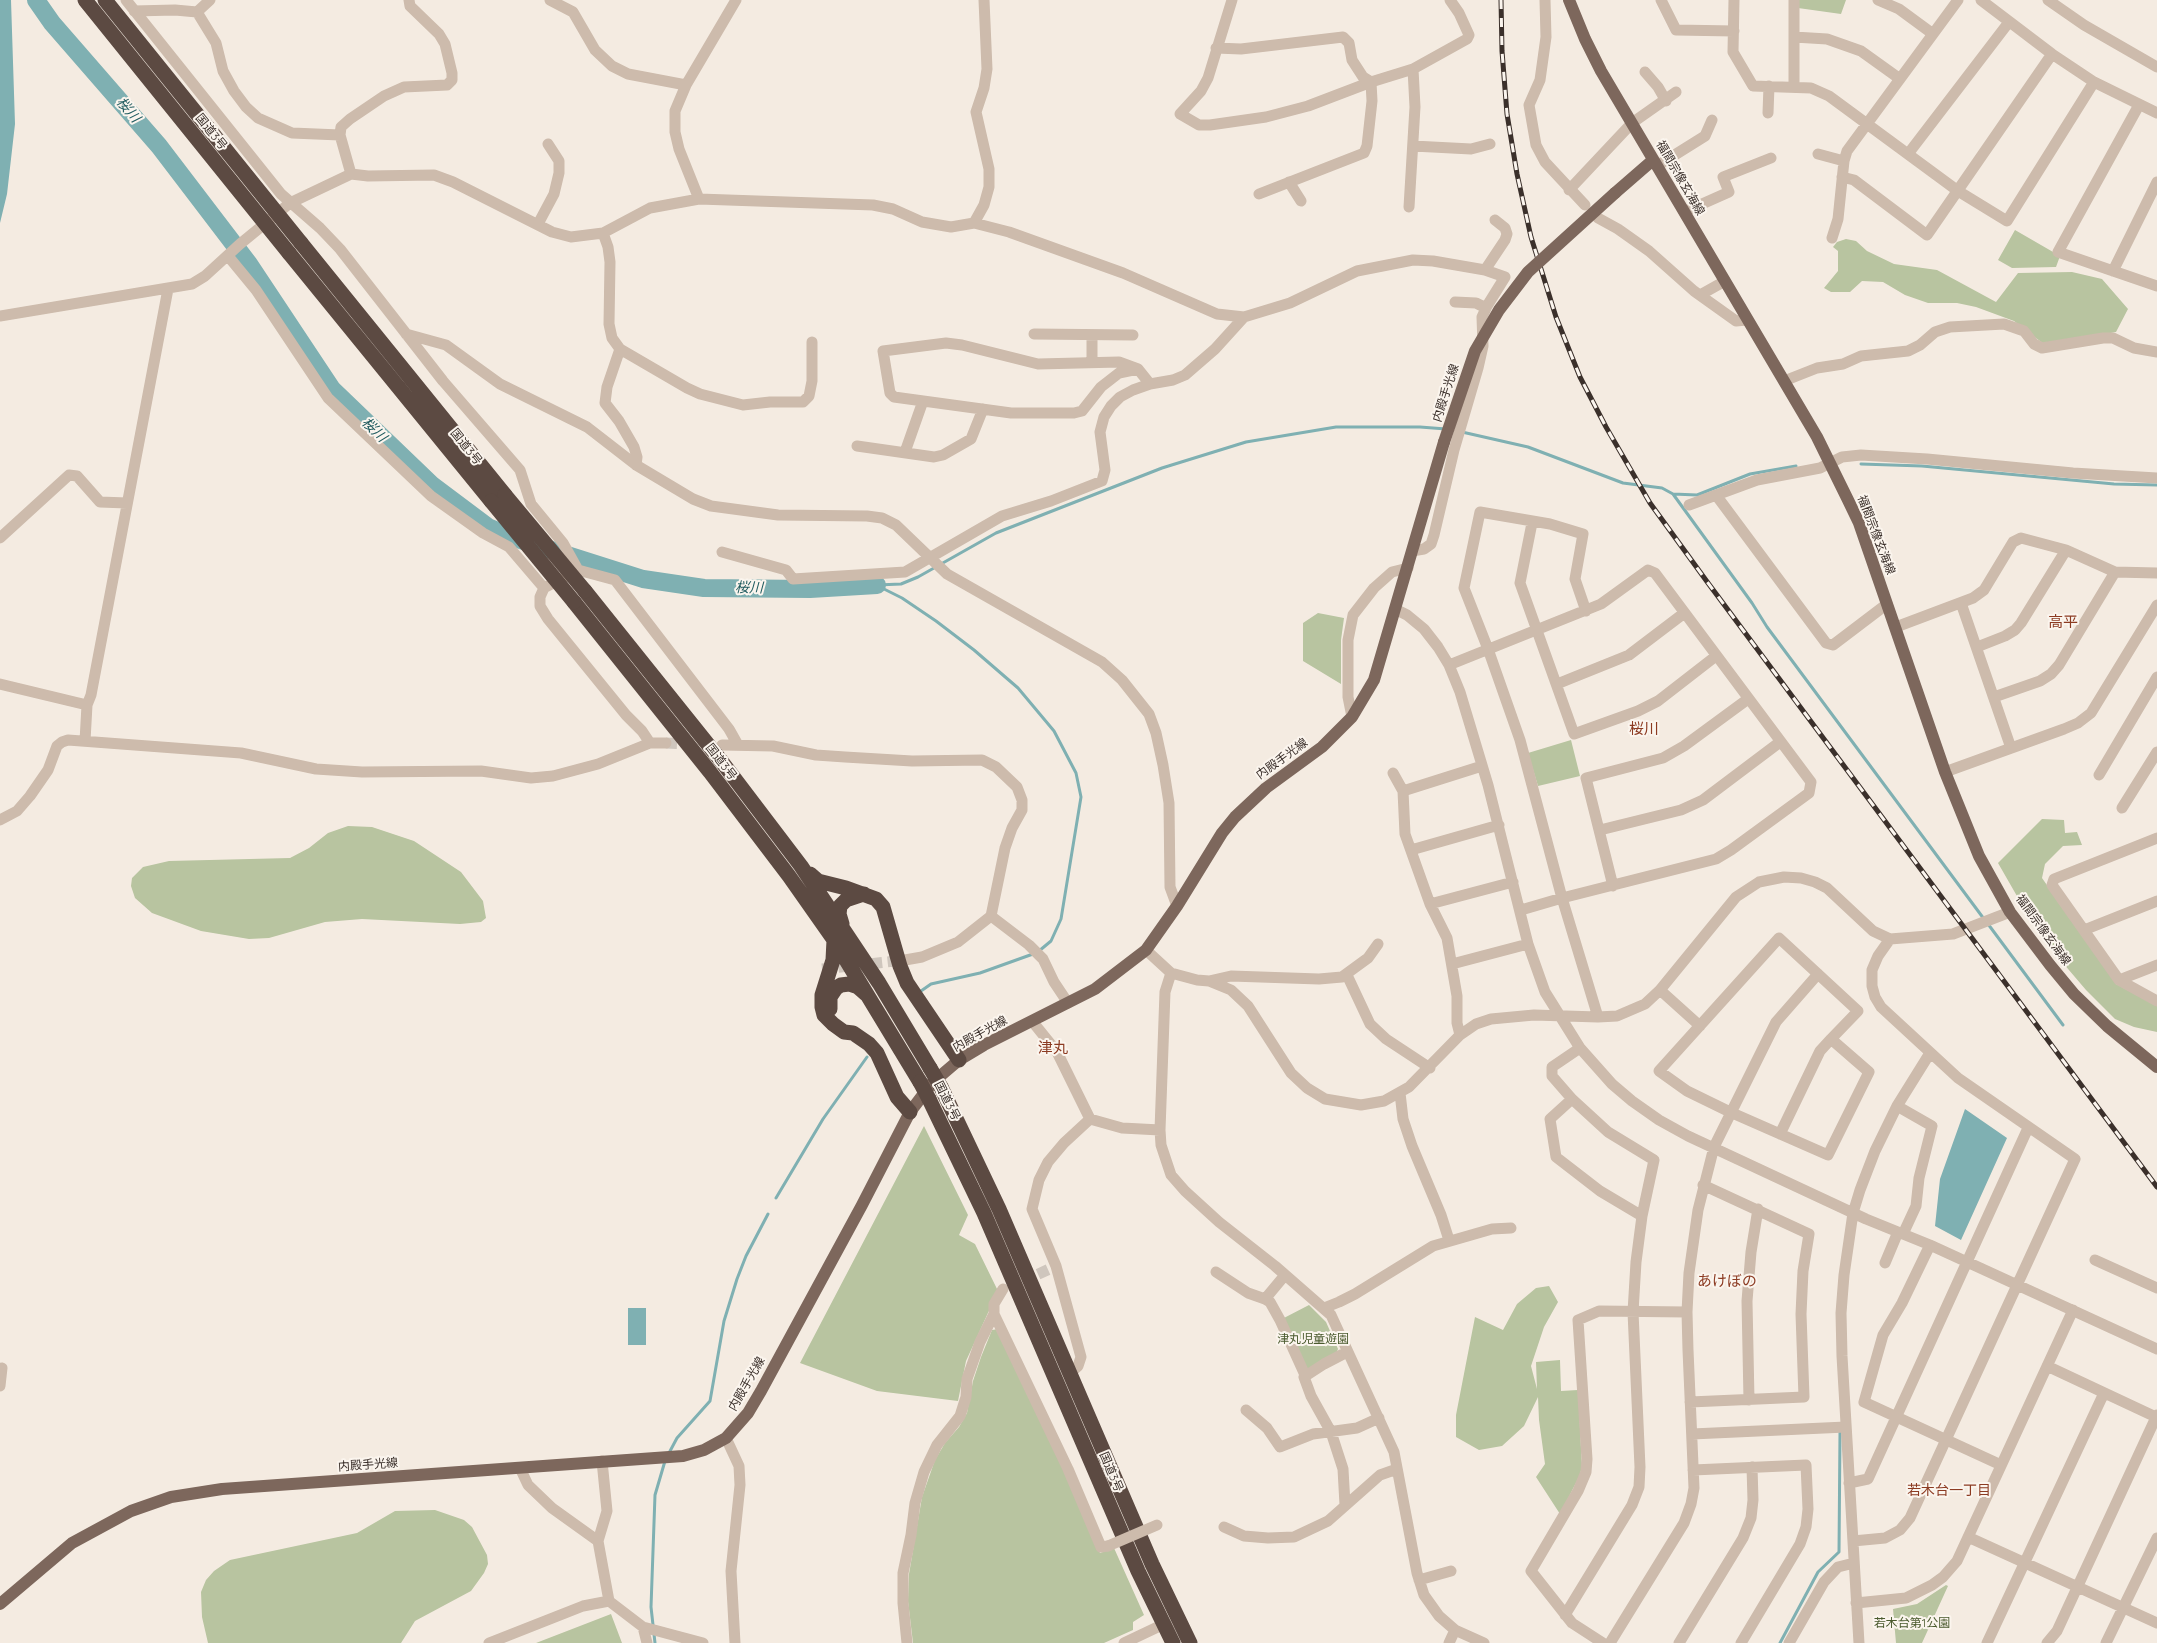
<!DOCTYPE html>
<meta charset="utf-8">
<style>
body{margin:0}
canvas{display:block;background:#f4ebe1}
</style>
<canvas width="2157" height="1643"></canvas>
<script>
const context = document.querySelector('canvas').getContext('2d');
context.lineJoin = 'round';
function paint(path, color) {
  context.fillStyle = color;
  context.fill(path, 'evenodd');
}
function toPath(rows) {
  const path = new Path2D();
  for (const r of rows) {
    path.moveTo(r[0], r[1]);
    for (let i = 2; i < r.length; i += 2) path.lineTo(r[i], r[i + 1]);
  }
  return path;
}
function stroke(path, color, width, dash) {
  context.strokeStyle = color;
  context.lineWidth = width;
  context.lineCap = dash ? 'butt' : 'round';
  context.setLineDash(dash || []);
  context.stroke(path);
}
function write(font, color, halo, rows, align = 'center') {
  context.font = font + ' Quicksand,"Noto Sans JP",sans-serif';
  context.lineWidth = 4;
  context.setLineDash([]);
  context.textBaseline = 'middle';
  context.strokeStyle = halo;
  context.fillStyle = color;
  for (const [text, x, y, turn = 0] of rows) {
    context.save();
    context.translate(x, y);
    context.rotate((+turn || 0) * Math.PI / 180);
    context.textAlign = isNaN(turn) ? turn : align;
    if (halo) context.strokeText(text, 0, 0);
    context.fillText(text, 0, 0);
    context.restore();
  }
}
paint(toPath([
 [1798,0,1846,0,1841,14,1798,8],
 [2015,230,2060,256,2056,267,2012,268,1998,260],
 [1846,239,1856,241,1867,251,1894,264,1937,270,1996,302,2018,273,2072,272,2102,279,2128,309,2116,332,2045,345,2014,321,1976,307,1957,303,1928,303,1905,295,1883,282,1862,281,1850,292,1831,292,1824,288,1838,271,1838,251,1833,247,1837,242],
 [1318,613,1344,618,1341,640,1341,684,1303,661,1303,623],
 [1571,740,1580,776,1538,786,1528,753],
 [2042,819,2064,820,2065,833,2077,832,2082,845,2063,846,2045,864,2042,878,2116,984,2157,1006,2157,1032,2134,1027,2115,1019,2086,990,2051,949,2029,917,1998,863],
 [348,826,372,827,414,841,461,872,483,901,486,918,481,922,460,924,362,919,325,922,269,938,249,939,201,931,152,913,135,898,131,886,132,878,143,867,169,861,290,858,309,848,328,833],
 [924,1126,968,1215,959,1235,975,1244,998,1291,966,1361,958,1401,877,1391,800,1363],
 [1549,1286,1558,1302,1544,1327,1531,1366,1537,1389,1536,1362,1560,1360,1561,1391,1578,1390,1582,1467,1579,1477,1560,1514,1536,1477,1545,1464,1539,1420,1538,1397,1524,1426,1502,1446,1479,1450,1456,1437,1456,1415,1475,1317,1503,1330,1517,1304,1536,1288],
 [1309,1305,1326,1322,1338,1349,1336,1354,1305,1371,1282,1319],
 [998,1329,1064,1468,1100,1553,1114,1548,1144,1615,1133,1622,1133,1630,1104,1643,913,1643,908,1601,909,1574,922,1497,935,1460,945,1443,959,1427,967,1413,973,1381,981,1357,992,1330],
 [435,1510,464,1520,472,1527,487,1555,488,1564,484,1573,471,1591,415,1621,401,1643,208,1643,202,1617,201,1592,206,1580,214,1571,230,1560,357,1533,395,1511],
 [1946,1585,1948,1586,1922,1643,1896,1643,1893,1609,1917,1604],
 [611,1614,622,1643,536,1643]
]), '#b8c4a0');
paint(toPath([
 [0,0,11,0,15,124,7,194,0,223],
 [1965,1109,2007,1138,1961,1240,1935,1226,1940,1179],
 [628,1308,646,1308,646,1345,628,1345]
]), '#7fb0b2');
stroke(toPath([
 [1462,432,1528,447,1623,483,1662,488,1673,494,1697,495,1750,474,1796,466],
 [1861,464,1922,466,2114,484,2157,485],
 [1673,494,1752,603,1767,627,1984,919],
 [877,585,901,584,918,577,996,533,1162,468,1246,442,1336,427,1420,427,1446,429],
 [878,586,902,598,936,621,974,650,1018,688,1054,731,1076,773,1081,797,1061,919,1051,941,1039,951],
 [1988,924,2063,1025],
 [921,991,931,984,980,973,1033,954],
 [776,1198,823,1119,867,1057],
 [669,1453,677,1438,710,1401,724,1321,737,1279,746,1256,768,1214],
 [655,1643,651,1607,655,1495,665,1461],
 [1780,1643,1818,1572,1839,1552,1840,1432]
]), '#7fb0b2', 3);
stroke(toPath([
 [36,0,52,23,159,146,249,264,332,389,432,485,488,527,514,538,643,579,704,588,810,589,877,585]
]), '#7fb0b2', 18);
stroke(toPath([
 [666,743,693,744],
 [822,969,905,960],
 [1023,1281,1056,1266]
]), '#cfc6bd', 11, [11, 5.5]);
stroke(toPath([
 [126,0,281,194,320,228,340,249,443,381,520,470,531,504,563,543,578,570],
 [550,0,573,12,595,50,612,66,628,74,686,85],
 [1232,0,1208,78,1201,91,1180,114,1199,125,1210,125,1266,117,1308,106,1371,82,1413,69,1467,39,1469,35,1459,13,1450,0],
 [1545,0,1546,37,1540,80,1529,105,1536,145,1545,162,1585,205],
 [1661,0,1676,30,1734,31],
 [1734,0,1733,52,1753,86,1811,88,1829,96,1958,191,2007,221,2094,82],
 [1878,0,1899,9,1933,34],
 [1981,0,2052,54,2094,82,2157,113],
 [2048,0,2084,25,2157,67],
 [134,11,175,10,197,12,216,43,223,71,234,91,246,107,258,118,292,133,340,135],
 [197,12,210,0],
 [1794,37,1827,39,1861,51,1900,79],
 [1216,48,1241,49,1343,37,1349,43,1352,60,1363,77,1371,82,1372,101,1367,146,1364,153,1259,194],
 [1645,72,1658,87,1666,101],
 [1794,87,1794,0],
 [2139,105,2058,252,2157,286],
 [1768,113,1769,86],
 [1413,146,1471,149,1490,144],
 [1818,154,1844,161],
 [1908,154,2009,22],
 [1657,166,1705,136,1712,120],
 [351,174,340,135,341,127,350,119,384,96,404,87,447,85,452,80,452,73,445,44,439,34,410,6,409,0],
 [1842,177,1854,180,1927,235,2052,54],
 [1289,182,1301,201],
 [1569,190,1632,123,1676,92],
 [699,199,679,149,675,132,675,111,686,85,736,0],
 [1409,207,1415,107,1413,69],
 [1684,212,1729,192,1723,177,1771,158],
 [1598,218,1618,229,1649,251,1694,291,1736,321,1747,320],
 [974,223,984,205,989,187,989,169,976,112,984,88,987,69,984,0],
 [538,224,554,194,559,173,559,161,548,144],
 [603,233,608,247,610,262,609,324,612,338,620,349,687,388,700,394,743,405,770,402,803,402,809,396,812,381,812,342],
 [1832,238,1838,219,1844,161,1847,151,1958,0],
 [228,256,256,290,328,398,431,496,483,533,509,547,544,588],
 [1485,270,1505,240,1507,234,1505,228,1495,220],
 [2113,271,2157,182],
 [1700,295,1725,281],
 [1455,302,1476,303,1486,308],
 [0,316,192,284,205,276,240,244,290,203,351,174,368,176,434,175,453,182,552,232,571,237,603,233,650,208,699,199,873,205,893,209,922,222,951,227,974,223,1009,232,1123,273,1217,314,1244,317],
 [406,334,446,345,500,384,587,427,636,465,693,499,711,506,778,515,867,516,882,518,896,525,947,574,1102,662,1122,680,1149,714,1156,733,1163,765,1169,803,1170,887,1177,906],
 [1034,334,1133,335],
 [1092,335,1092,362],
 [620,349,607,387,605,403,619,421,634,447,637,457,636,465],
 [1138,369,1119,373,1101,387,1082,411,1074,413,1011,413,894,397,890,393,883,351,946,343,962,345,1038,364,1119,362,1138,369,1150,384],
 [1784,381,1817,368,1843,364,1861,356,1908,351,1920,345,1935,332,1950,327,2004,324,2024,331,2034,344,2042,348,2103,338,2113,338,2134,348,2157,352],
 [857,446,934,457,943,455,971,439,983,409],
 [905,452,923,401],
 [1716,495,1826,643,1833,645,1887,604],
 [1689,505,1757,480,1820,468,1842,457,1861,455,1927,459,2073,473,2157,478],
 [1532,523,1520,583,1574,734,1638,711,1658,701,1716,656],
 [0,538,69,475,77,476,100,502,127,503],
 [722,552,786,570,793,579,905,572,1002,516,1051,501,1102,481,1105,470,1100,432,1104,417,1111,406,1120,397,1133,390,1150,384,1173,380,1185,375,1215,349,1244,317,1290,303,1357,271,1413,260,1433,261,1485,270,1505,277,1487,306,1482,317,1483,346,1478,368,1454,450,1434,535,1431,544,1424,549,1412,551],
 [1961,603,2011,748],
 [1395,609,1407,615,1424,629,1438,647,1449,665,1460,692,1488,785,1528,944,1545,992,1580,1048,1612,1084,1632,1101,1659,1120,1688,1136,1866,1219,1930,1245,2157,1349],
 [1586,611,1575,579,1583,534,1550,524,1480,512,1464,588,1488,649,1520,740,1562,898,1598,1017],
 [1896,627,1973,598,1984,590,2013,542,2021,538,2066,550,2115,572,2157,573],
 [1977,647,2005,636,2015,630,2021,623,2066,550],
 [1449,665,1601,604,1648,570,1655,573,1811,782,1809,793,1731,850,1716,859,1562,898,1521,910],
 [0,684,87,705],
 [1557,684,1629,655,1683,614],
 [1994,697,2040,681,2051,674,2059,665,2115,572],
 [1352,717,1348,697,1348,640,1353,615,1374,588,1392,572,1408,568],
 [85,741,87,705,91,695,168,289],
 [650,743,642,731,626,715,548,619,540,606,540,597,544,588,578,570,615,580,729,729,738,745],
 [722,745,773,746,816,755,845,757,912,761,982,760,996,767,1017,787,1022,800,1022,810,1012,828,1005,848,991,916,958,942,922,957,905,960],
 [1945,772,2064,729,2078,723,2091,713,2157,605],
 [1393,773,1403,791,1405,834,1430,904,1447,938,1457,996,1457,1023,1460,1035],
 [2099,775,2157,677],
 [1403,791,1482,766],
 [2122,808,2157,752],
 [0,820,17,811,30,796,48,770,57,746,62,742,68,740,241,753,316,769,362,772,481,771,531,778,553,776,598,764,650,743,666,743],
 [1600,830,1681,810,1703,800,1780,742],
 [2157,838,2054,879,2052,885,2119,980,2157,1001],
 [1411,850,1499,825],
 [1613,886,1586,778,1663,758,1684,746,1748,699],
 [1430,904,1513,882],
 [991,916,1029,945,1043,959,1054,982,1068,1003],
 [2084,930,2157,901],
 [1146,950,1171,973,1197,980,1209,981,1231,990,1248,1006,1291,1073,1307,1088,1325,1099,1361,1105,1384,1101,1409,1087,1460,1035,1476,1024,1491,1019,1534,1015,1598,1017,1617,1016,1645,1004,1660,990,1736,897,1759,882,1784,877,1801,878,1815,882,1827,888,1873,931,1890,939,1953,934,2010,912],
 [1452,964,1528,944],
 [1171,973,1165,992,1160,1130,1161,1145,1171,1175,1185,1191,1219,1222,1275,1266,1331,1315,1394,1452,1417,1573,1424,1595,1439,1616,1455,1630,1484,1643],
 [1347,975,1370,1024,1386,1039,1430,1068],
 [2119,980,2157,965],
 [1209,981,1231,976,1319,979,1342,977,1368,958,1378,944],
 [1660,990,1700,1026],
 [1032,1021,1057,1052,1090,1119,1122,1128,1160,1130],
 [1400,1093,1403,1119,1412,1146,1441,1215,1449,1240],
 [1572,1099,1550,1119,1556,1157,1600,1191,1642,1216],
 [1897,1106,1932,1126,1919,1178,1916,1206,1903,1234],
 [1780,1134,1820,1051,1831,1039,1858,1011,1779,938,1659,1071,1687,1091,1730,1112,1828,1155,1869,1072,1831,1039],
 [1930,1245,1902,1303,1883,1335,1864,1402,2001,1465],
 [2095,1260,2157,1288],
 [1885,1263,1898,1232],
 [1216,1272,1248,1293,1265,1299,1285,1275],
 [1265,1299,1270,1302,1280,1320,1305,1375],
 [1324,1308,1339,1302,1355,1294,1433,1246,1492,1229,1511,1228],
 [994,1314,1068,1469,1101,1547,1108,1546],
 [2047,1366,2156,1417],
 [1070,1373,1078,1366,1081,1357,1056,1266,1032,1209,1039,1180,1048,1162,1064,1143,1090,1119],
 [0,1386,2,1368],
 [1749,1400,1747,1301,1751,1252,1758,1209],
 [1690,1402,1804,1397,1801,1314,1803,1271,1809,1234,1703,1185],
 [1246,1410,1267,1428,1280,1447,1313,1434,1357,1428,1379,1418],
 [1692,1434,1846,1427],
 [726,1438,739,1466,740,1485,731,1571,735,1643],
 [602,1461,607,1511,598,1541,609,1601,643,1627,703,1643],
 [520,1468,528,1485,552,1508,598,1541],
 [1693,1470,1806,1465,1808,1509,1806,1527,1800,1544,1741,1643],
 [1849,1483,1868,1479,2028,1128],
 [1345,1505,1343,1469,1331,1432,1311,1396,1304,1377,1324,1364,1347,1352],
 [1224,1527,1244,1536,1268,1538,1294,1537,1328,1521,1380,1475,1397,1469],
 [1968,1537,2157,1623],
 [1853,1541,1885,1538,1900,1530,1910,1518,2075,1159,1958,1078,1881,1007,1875,997,1872,986,1872,970,1878,956,1890,939],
 [1419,1580,1451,1571],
 [1856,1603,1906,1598,1932,1585,1943,1577,1957,1561,2073,1310],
 [1565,1615,1632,1505,1639,1487,1640,1467,1633,1312,1636,1262,1642,1216,1654,1160,1608,1132,1572,1099,1552,1076,1552,1067,1580,1048],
 [643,1627,647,1643],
 [489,1643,583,1606,609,1601],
 [907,1643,903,1603,903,1573,911,1535,915,1503,924,1472,937,1445,960,1416,966,1397,967,1379,980,1342,994,1314,994,1304,1003,1289],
 [1124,1643,1164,1624],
 [1449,1643,1455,1630],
 [1603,1643,1572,1623,1531,1571,1578,1491,1586,1472,1587,1459,1578,1320,1599,1311,1687,1312],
 [1610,1643,1684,1523,1691,1504,1694,1488,1688,1350,1687,1312,1689,1273,1698,1210,1714,1147,1776,1022,1818,974],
 [1679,1643,1743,1538,1751,1518,1753,1500,1752,1467],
 [1789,1643,1824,1582,1838,1567,1854,1563],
 [1859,1643,1842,1356,1841,1313,1844,1275,1853,1213,1860,1190,1875,1151,1897,1106,1930,1053],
 [1987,1643,2104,1393],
 [2047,1643,2057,1631,2157,1415],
 [2106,1643,2157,1538]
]), '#cdbbac', 11);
stroke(toPath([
 [1569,0,1585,39,1601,71,1817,437,1848,500,1859,523,1945,772,1979,856,2010,912,2050,965,2074,994,2107,1026,2157,1067],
 [1615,193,1653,160],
 [0,1604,72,1543,131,1511,171,1497,222,1489,683,1456,704,1450,726,1438,748,1413,761,1391,862,1205,910,1112,932,1083,959,1060,984,1045,1095,989,1146,950,1177,906,1222,833,1235,817,1266,788,1322,747,1352,717,1374,680,1444,442]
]), '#7d675c', 12);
stroke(toPath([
 [301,243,505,495],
 [289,253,491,501],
 [585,591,722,762,801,866,879,983,930,1068],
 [574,602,710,772,789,876,834,940,920,1082],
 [810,874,818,881,846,888,876,899,883,907,900,966,907,983,959,1060],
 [842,924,839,914,840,906,846,900,864,894],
 [834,940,833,960,822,995,822,1007,824,1015,833,1024,844,1032,853,1033,869,1044,877,1053,897,1097,910,1112],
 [830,1009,830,997,836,988,841,985,849,984,858,987,866,994],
 [941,1087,999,1209,1152,1564,1190,1643],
 [929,1099,984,1213,1138,1571,1173,1643]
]), '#5c4a42', 15);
const rail = toPath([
 [1501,0,1502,51,1507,114,1517,174,1531,237,1556,317,1580,377,1606,427,1650,503,1708,583,2157,1187]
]);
stroke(rail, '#3b302b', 5);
stroke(rail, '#fbf5ee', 3, [9]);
stroke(toPath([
 [1108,1546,1157,1525]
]), '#cdbbac', 11);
stroke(toPath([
 [1444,442,1475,351,1499,310,1528,272,1615,193]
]), '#7d675c', 12);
stroke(toPath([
 [85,0,289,253],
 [105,0,301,243],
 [505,495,585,591],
 [491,501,574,602],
 [930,1068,941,1087],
 [920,1082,929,1099]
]), '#5c4a42', 15);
write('12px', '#3b302b', '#fbf5ee', [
 ["国道3号",211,132,51],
 ["福間宗像玄海線",1680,178,60],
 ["内殿手光線",1446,393,-72],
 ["国道3号",466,447,51],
 ["福間宗像玄海線",1876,535,69],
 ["内殿手光線",1282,759,-36],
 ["国道3号",721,762,52],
 ["福間宗像玄海線",2043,930,54],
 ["内殿手光線",980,1034,-29],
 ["国道3号",947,1101,63],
 ["内殿手光線",747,1384,-60],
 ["内殿手光線",368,1465,-4],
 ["国道3号",1111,1472,67]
]);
write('12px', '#4a5a2e', '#fbf5ee', [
 ["津丸児童遊園",1313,1339],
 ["若木台第1公園",1912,1623]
]);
write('italic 14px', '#1f5a5e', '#fbf5ee', [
 ["桜川",128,110,49],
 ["桜川",374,430,44],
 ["桜川",749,588,1]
]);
write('14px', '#8c3b22', '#fbf5ee', [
 ["若木台一丁目",1949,1491]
]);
write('15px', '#8c3b22', '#fbf5ee', [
 ["高平",2063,622],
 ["桜川",1644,729],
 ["津丸",1053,1048],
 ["あけぼの",1727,1281]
]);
</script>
